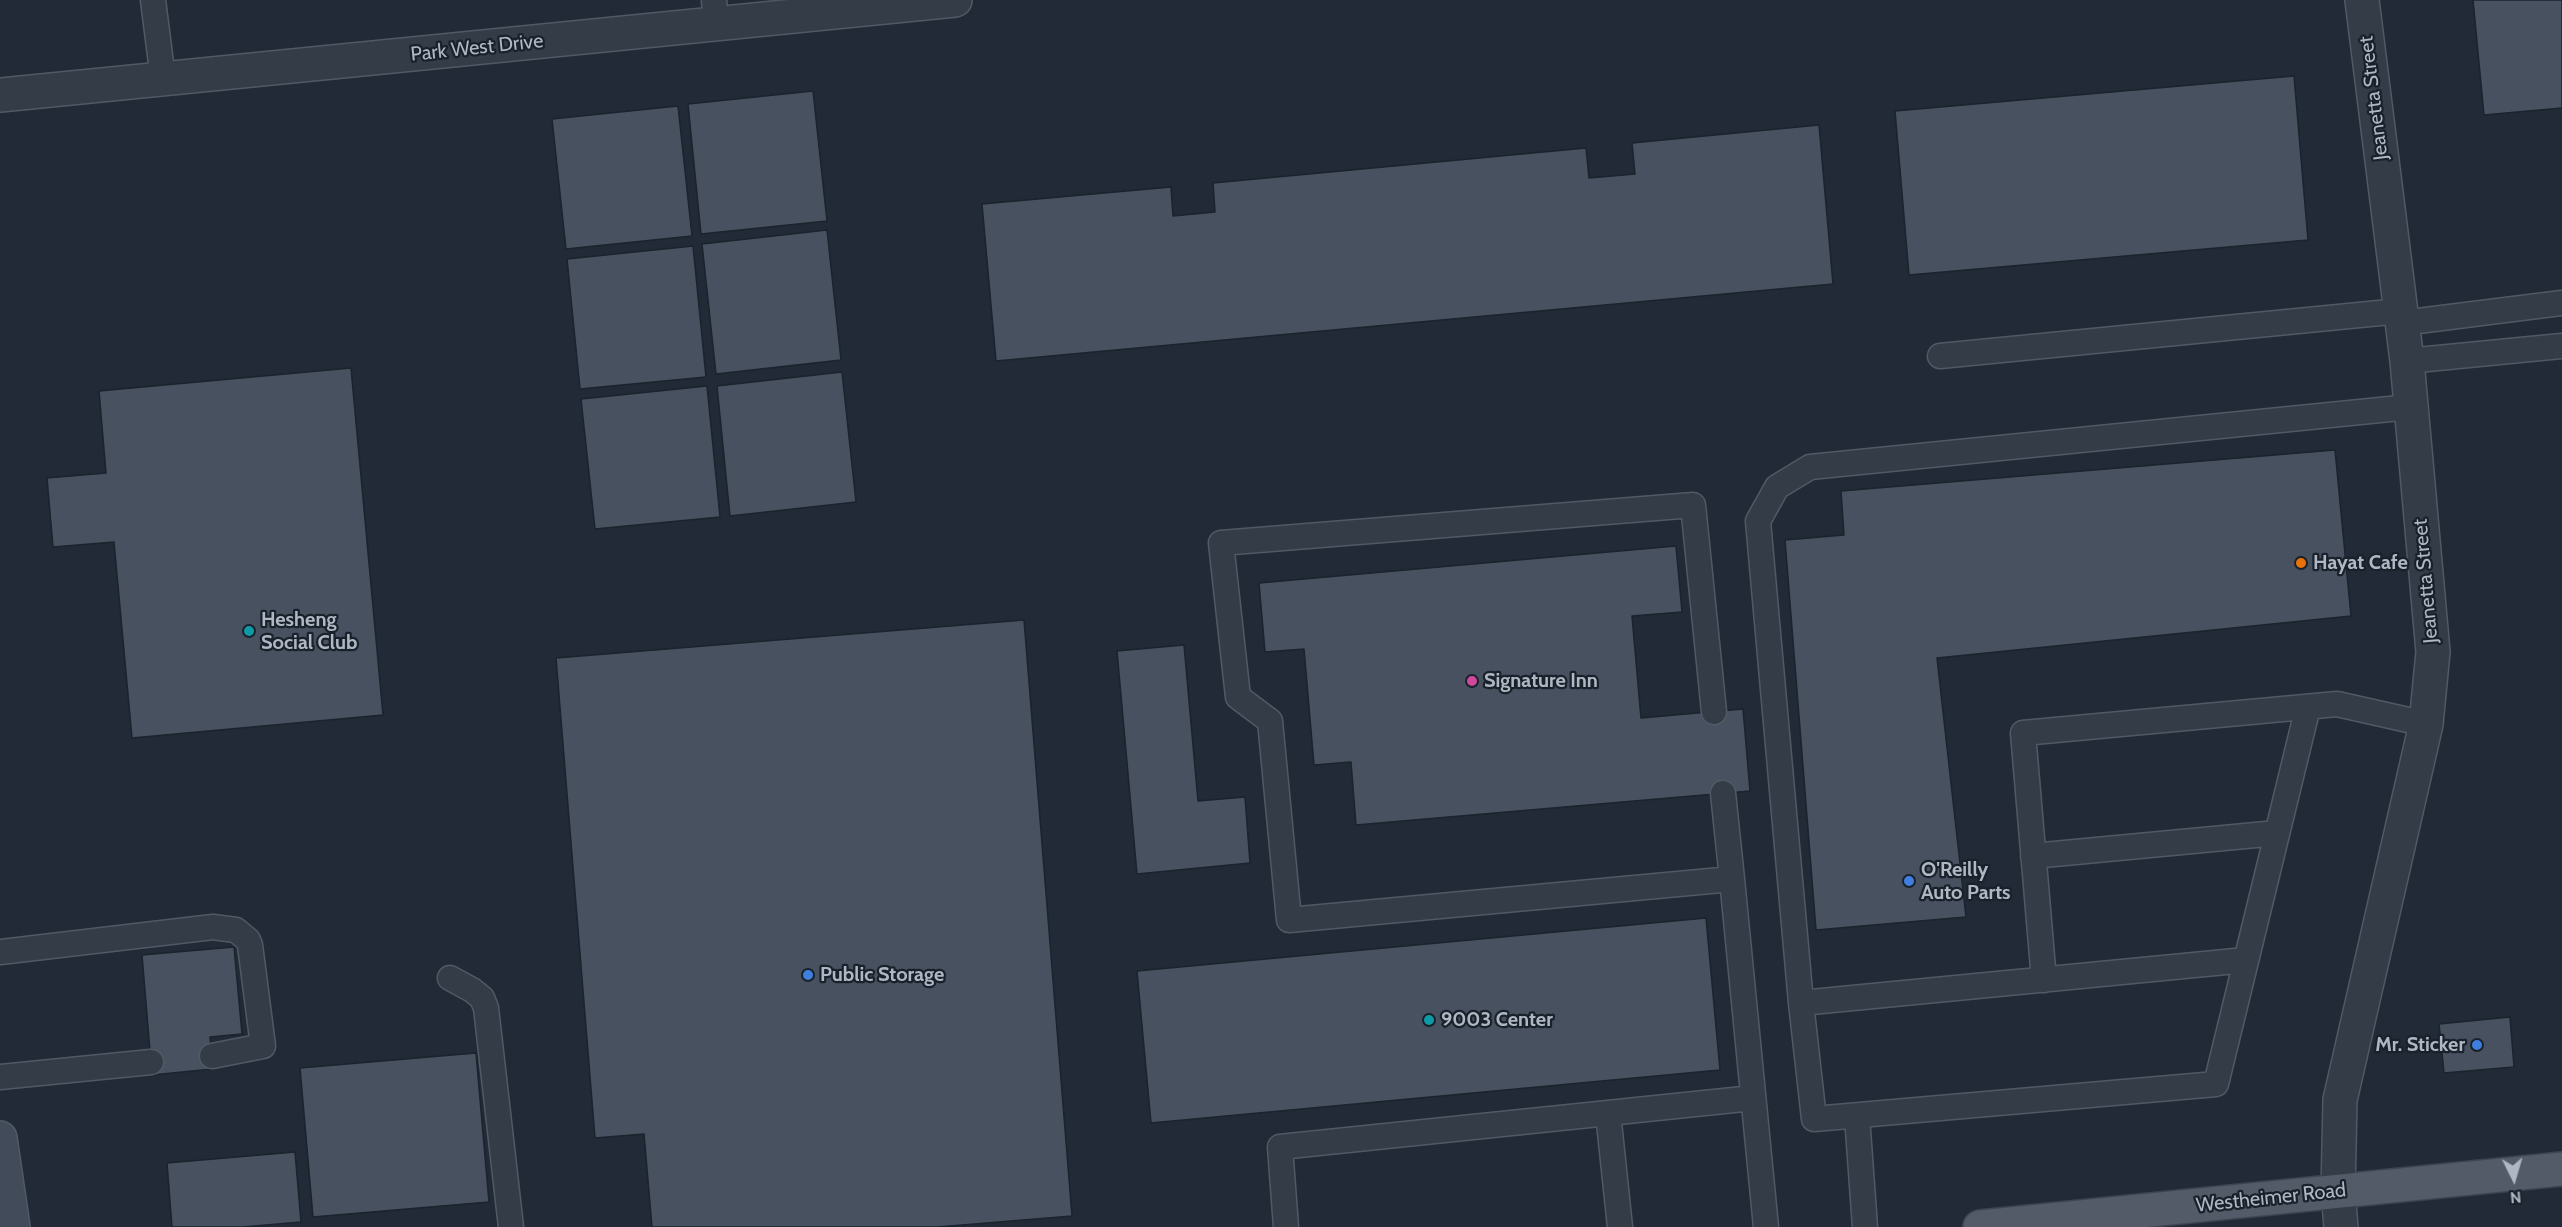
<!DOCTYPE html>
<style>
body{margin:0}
#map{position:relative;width:2562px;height:1227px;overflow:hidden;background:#212a36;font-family:Cabin,sans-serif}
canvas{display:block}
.north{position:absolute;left:2484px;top:1149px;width:60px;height:60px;-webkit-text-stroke:4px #19212b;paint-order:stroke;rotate:175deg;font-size:16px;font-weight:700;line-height:24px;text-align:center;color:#aeb7c3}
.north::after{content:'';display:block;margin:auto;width:21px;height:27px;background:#aeb7c3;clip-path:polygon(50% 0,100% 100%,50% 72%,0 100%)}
</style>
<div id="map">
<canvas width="2562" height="1227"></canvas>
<div class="north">N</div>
</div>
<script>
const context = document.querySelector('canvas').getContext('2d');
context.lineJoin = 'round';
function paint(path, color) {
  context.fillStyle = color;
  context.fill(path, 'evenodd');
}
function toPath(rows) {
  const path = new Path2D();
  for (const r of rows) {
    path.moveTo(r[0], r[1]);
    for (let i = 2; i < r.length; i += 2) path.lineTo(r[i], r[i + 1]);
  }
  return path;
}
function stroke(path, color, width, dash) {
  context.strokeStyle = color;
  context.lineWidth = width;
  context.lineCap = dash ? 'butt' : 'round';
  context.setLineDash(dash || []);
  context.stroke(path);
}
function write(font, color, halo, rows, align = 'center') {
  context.font = font + ' Cabin,sans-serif';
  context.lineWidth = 4.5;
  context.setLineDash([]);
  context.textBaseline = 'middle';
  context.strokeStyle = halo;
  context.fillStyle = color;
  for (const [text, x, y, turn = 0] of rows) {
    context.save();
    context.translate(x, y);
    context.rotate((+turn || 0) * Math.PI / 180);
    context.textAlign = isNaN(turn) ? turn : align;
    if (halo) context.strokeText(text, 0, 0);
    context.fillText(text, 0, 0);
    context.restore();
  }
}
const building = toPath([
 [2473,0,2562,0,2562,108,2484,115,2473,0],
 [2294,76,2308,240,1909,275,1895,111,2294,76],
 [813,91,827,221,701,234,688,104,813,91],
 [678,106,692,236,566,249,552,119,678,106],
 [1819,125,1833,284,996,361,982,204,1171,187,1173,216,1215,212,1213,183,1586,148,1589,178,1635,174,1632,143,1819,125],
 [827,230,841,360,716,374,702,244,827,230],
 [693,246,706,377,580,389,567,259,693,246],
 [351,368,383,715,132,738,114,542,53,547,47,478,106,473,99,391,351,368],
 [842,372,856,502,730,516,717,386,842,372],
 [707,386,720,517,595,529,581,399,707,386],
 [2335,450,2351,616,1937,658,1966,917,1816,930,1785,540,1844,535,1841,491,2335,450],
 [1676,546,1682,612,1632,616,1641,718,1743,709,1750,791,1356,825,1351,762,1314,765,1304,649,1265,652,1259,583,1676,546],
 [1024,620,1072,1216,938,1227,652,1227,644,1134,595,1138,556,658,1024,620],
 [1184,645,1198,801,1245,797,1250,863,1137,874,1117,651,1184,645],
 [1706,918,1720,1070,1151,1123,1137,971,1706,918],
 [234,947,242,1034,210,1037,213,1069,152,1075,142,955,234,947],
 [2510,1017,2514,1067,2444,1073,2439,1024,2510,1017],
 [476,1053,489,1202,313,1217,300,1068,476,1053],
 [295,1152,301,1222,243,1227,172,1227,167,1163,295,1152]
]);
paint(building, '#475160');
stroke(building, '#1b232d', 1.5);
const service = toPath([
 [153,0,163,79],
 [714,0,716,23],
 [2402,323,2562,303],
 [1940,356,2400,311],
 [2407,361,2562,346],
 [2308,707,2216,1084,1814,1119,1801,1003,1758,521,1777,487,1810,467,2410,407],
 [1714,712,1693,505,1221,543,1238,697,1270,721,1289,920,1732,879,1766,1227],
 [1723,793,1732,879],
 [2033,856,2277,833],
 [0,952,213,927,236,930,248,940,250,945,263,1046,212,1056],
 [450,978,472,990,482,998,486,1008,511,1227],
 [2044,980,2023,733,2337,704,2426,724],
 [1801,1003,2246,960],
 [0,1077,151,1062],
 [1608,1113,1620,1227],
 [1857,1116,1865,1227],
 [1286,1227,1280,1147,1753,1098]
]);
const minor = toPath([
 [0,95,955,0]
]);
const tertiary = toPath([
 [2341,1227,2338,1191,2340,1100,2426,724,2433,652,2407,361,2362,0]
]);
const secondary = toPath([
 [0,1138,13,1227]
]);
const primary = toPath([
 [1980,1227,2562,1169]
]);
stroke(service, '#515a64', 27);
stroke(minor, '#515a64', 36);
stroke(tertiary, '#515a64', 36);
stroke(secondary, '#515a64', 36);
stroke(primary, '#3d4550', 36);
stroke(service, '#343c47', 24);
stroke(minor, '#343c47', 33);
stroke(tertiary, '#343c47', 33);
stroke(secondary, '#424b59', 33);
stroke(primary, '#525b67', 33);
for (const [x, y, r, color] of [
 [2301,563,6,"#e8710a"],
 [249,631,6,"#0f9aa8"],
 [1472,681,6,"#d1479c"],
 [1909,881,6,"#3f7fe0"],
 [808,975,6,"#3f7fe0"],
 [1429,1020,6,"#0f9aa8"],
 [2477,1045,6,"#3f7fe0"]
]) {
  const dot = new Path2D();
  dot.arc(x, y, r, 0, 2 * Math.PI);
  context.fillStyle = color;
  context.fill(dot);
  stroke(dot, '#19212b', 2);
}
write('20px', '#aeb7c3', '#19212b', [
 ["Park West Drive",477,48,-6],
 ["Jeanetta Street",2374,98,-97],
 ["Jeanetta Street",2426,581,-95],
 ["Westheimer Road",2271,1198,-6]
]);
write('bold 20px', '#aeb7c3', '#19212b', [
 ["Hayat Cafe",2313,563],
 ["Hesheng",261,620],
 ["Social Club",261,643],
 ["Signature Inn",1484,681],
 ["O'Reilly",1921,870],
 ["Auto Parts",1921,893],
 ["Public Storage",820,975],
 ["9003 Center",1441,1020],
 ["Mr. Sticker",2465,1045,"right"]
], 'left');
</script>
